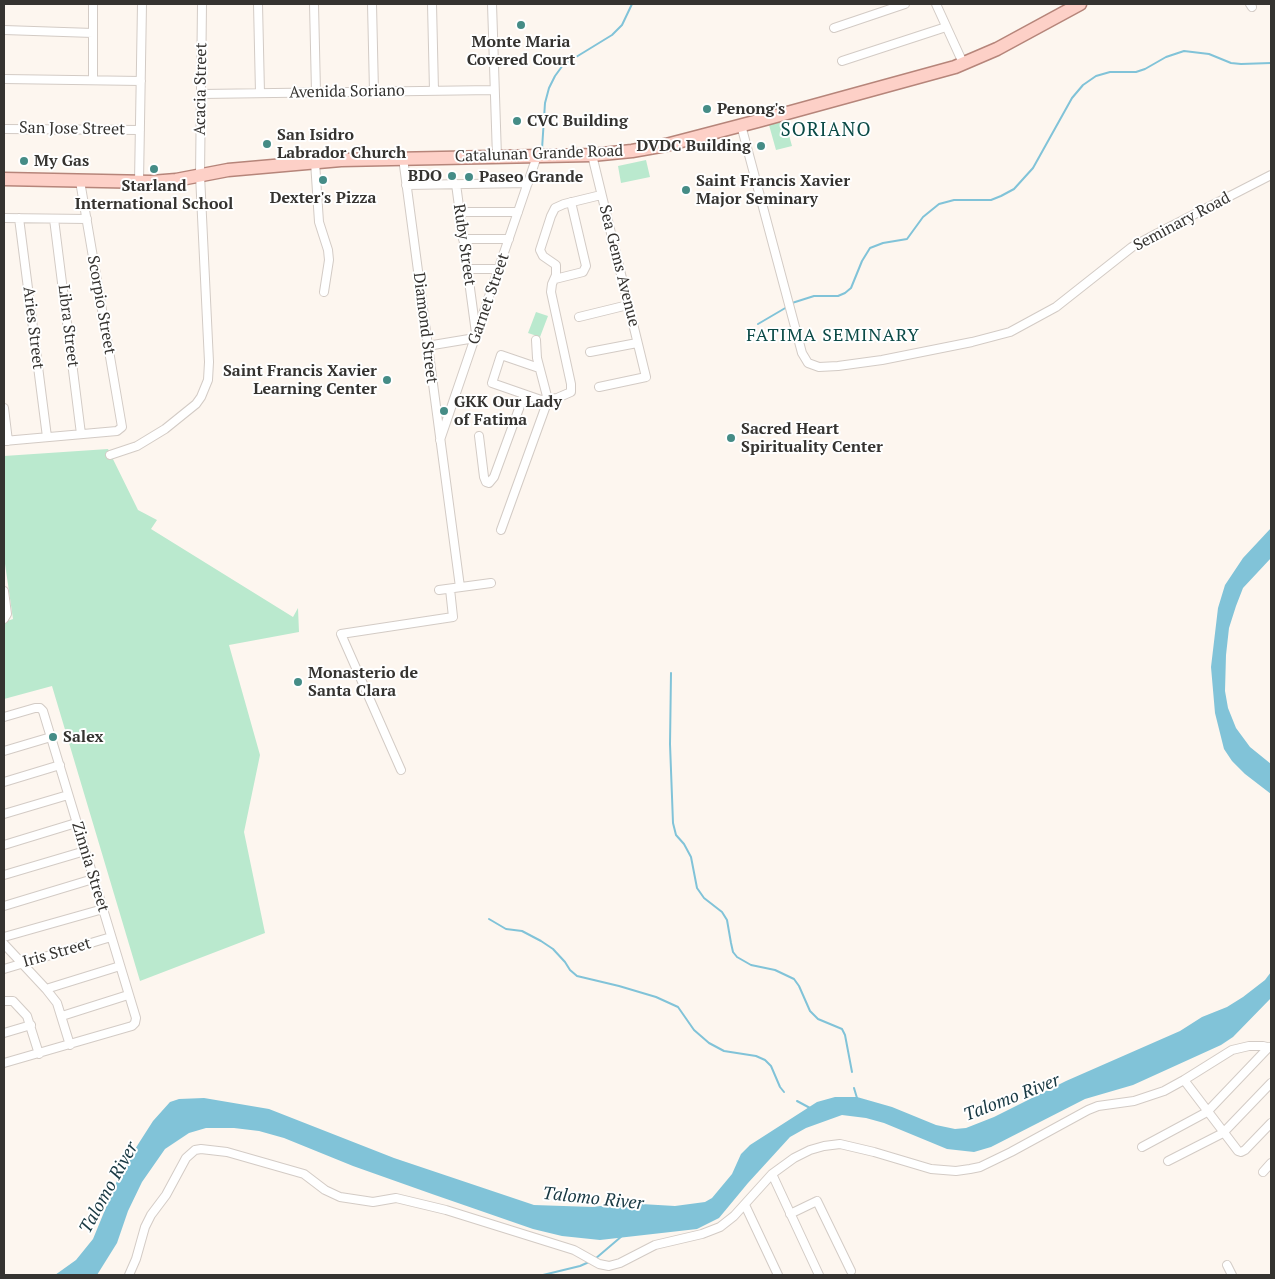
<!DOCTYPE html>
<style>
body{margin:0}
#map{position:relative;width:1275px;height:1279px;overflow:hidden;background:#fdf6ef;font-family:"PT Serif",serif}
canvas{display:block}
.frame{position:absolute;inset:0;border:5px solid #353330;pointer-events:none}
</style>
<div id="map">
<canvas width="1275" height="1279"></canvas>
<div class="frame"></div>
</div>
<script>
const context = document.querySelector('canvas').getContext('2d');
context.lineJoin = 'round';
function paint(path, color) {
  context.fillStyle = color;
  context.fill(path, 'evenodd');
}
function toPath(rows) {
  const path = new Path2D();
  for (const r of rows) {
    path.moveTo(r[0], r[1]);
    for (let i = 2; i < r.length; i += 2) path.lineTo(r[i], r[i + 1]);
  }
  return path;
}
function stroke(path, color, width, dash) {
  context.strokeStyle = color;
  context.lineWidth = width;
  context.lineCap = dash ? 'butt' : 'round';
  context.setLineDash(dash || []);
  context.stroke(path);
}
function write(font, color, halo, rows, align = 'center') {
  context.font = font + ' "PT Serif",serif';
  context.lineWidth = 4;
  context.setLineDash([]);
  context.textBaseline = 'middle';
  context.strokeStyle = halo;
  context.fillStyle = color;
  for (const [text, x, y, turn = 0] of rows) {
    context.save();
    context.translate(x, y);
    context.rotate((+turn || 0) * Math.PI / 180);
    context.textAlign = isNaN(turn) ? turn : align;
    if (halo) context.strokeText(text, 0, 0);
    context.fillText(text, 0, 0);
    context.restore();
  }
}
paint(toPath([
 [785,121,792,146,776,150,769,125],
 [646,160,650,177,621,183,618,166],
 [536,312,548,316,540,337,528,333],
 [108,449,138,510,157,520,151,529,293,617,298,608,299,632,229,645,260,755,244,832,265,933,140,981,52,686,4,699,4,622,13,619,4,557,4,456]
]), '#bae9ce');
paint(toPath([
 [1271,528,1271,558,1243,588,1236,606,1229,628,1226,655,1225,691,1228,708,1236,728,1250,747,1271,764,1271,794,1245,774,1232,761,1224,749,1215,713,1211,667,1218,608,1225,585,1243,558],
 [1271,972,1271,998,1233,1037,1221,1045,1133,1085,1085,1099,991,1147,974,1152,947,1149,884,1123,866,1118,842,1115,806,1128,790,1137,748,1183,719,1218,697,1229,600,1240,562,1236,533,1229,432,1194,353,1166,284,1138,259,1131,234,1128,206,1128,189,1133,165,1149,142,1182,128,1211,117,1243,97,1275,55,1275,76,1260,93,1239,121,1171,153,1121,170,1102,179,1099,204,1098,269,1109,394,1158,534,1205,593,1207,624,1203,675,1206,705,1202,712,1198,732,1174,741,1154,750,1145,817,1102,835,1097,857,1097,892,1107,936,1125,955,1129,966,1128,994,1117,1066,1081,1180,1031,1202,1017,1227,1007,1243,997,1265,980]
]), '#81c3d8');
stroke(toPath([
 [542,149,545,103,549,88,555,76,563,65,612,35,622,25,632,4],
 [792,303,814,296,838,296,845,293,851,288,862,261,870,248,883,243,907,239,923,217,939,204,954,200,991,200,1001,196,1014,189,1033,168,1072,98,1083,85,1096,76,1110,72,1136,72,1145,69,1166,57,1184,51,1209,54,1231,63,1241,64,1271,63],
 [758,324,787,307],
 [671,673,670,744,673,823,676,835,684,844,691,857,697,888,704,898,722,912,727,920,731,943,733,952,737,957,751,965,775,970,794,979,799,986,810,1011,818,1019,842,1029,845,1035,852,1072],
 [489,919,506,929,522,931,541,941,553,949,565,962,570,970,577,976,619,986,656,997,678,1007,694,1030,709,1043,724,1051,756,1056,765,1060,771,1066,780,1087,784,1092],
 [854,1088,857,1098],
 [797,1101,810,1108],
 [595,1259,622,1236],
 [543,1275,580,1266,589,1262]
]), '#81c3d8', 2);
const street = toPath([
 [258,4,260,93],
 [314,4,316,92],
 [372,4,374,92],
 [432,4,434,91],
 [492,4,497,157],
 [936,4,963,63],
 [1250,4,1252,7],
 [834,28,905,4],
 [4,30,93,33],
 [842,61,946,27],
 [4,79,141,81],
 [93,80,93,4],
 [201,94,494,90],
 [741,125,802,353,808,363,819,367,838,366,882,360,972,342,1010,332,1056,307,1132,247,1156,234,1271,175],
 [4,129,140,130],
 [592,155,646,377,599,387],
 [403,158,460,587],
 [315,162,319,222,328,250,329,260,324,292],
 [139,182,142,4],
 [456,184,476,333],
 [406,185,528,183],
 [460,212,518,212],
 [4,218,87,219],
 [19,218,47,437],
 [54,219,81,434],
 [463,239,509,239],
 [467,269,499,269],
 [555,279,583,272,586,266,571,202],
 [579,317,628,305],
 [427,346,475,338],
 [590,352,637,343],
 [539,368,501,355,492,383,541,400,557,398,571,392,571,384,551,292,552,284,556,275,556,265,543,256,540,250,551,216,555,208,564,204,601,195],
 [4,408,8,441],
 [479,436,484,477,486,482,489,483,494,477,524,395],
 [440,440,537,156],
 [4,441,117,431,122,427,80,181],
 [110,455,137,446,165,429,196,404,201,397,208,380,209,362,200,175,202,4],
 [501,530,548,400,537,358,536,340],
 [439,590,491,583],
 [4,591,7,614,4,619],
 [4,717,35,708,40,708,43,711,136,1018,135,1023,132,1026,4,1063],
 [4,751,51,737],
 [401,770,341,634,453,617,450,589],
 [4,782,60,765],
 [4,814,68,795],
 [4,845,76,823],
 [4,875,85,851],
 [4,906,93,879],
 [4,937,103,909],
 [4,944,46,989,57,1003,70,1045],
 [4,969,111,937],
 [46,989,120,966],
 [4,1001,13,1001,27,1016,39,1054],
 [62,1016,128,995],
 [4,1033,31,1025],
 [1184,1080,1238,1151,1241,1152,1245,1150,1271,1123],
 [1142,1147,1207,1112,1269,1047],
 [1168,1161,1223,1133,1271,1083],
 [1263,1172,1271,1163],
 [772,1174,819,1275],
 [745,1205,778,1275],
 [790,1214,817,1201,851,1271],
 [1227,1265,1232,1275],
 [129,1275,136,1259,145,1227,151,1215,166,1195,186,1158,195,1150,201,1149,227,1152,304,1174,325,1190,340,1197,373,1202,396,1198,446,1210,574,1250,599,1264,609,1266,620,1263,655,1245,702,1234,720,1227,734,1216,772,1174,794,1158,810,1150,824,1146,840,1144,874,1152,931,1169,956,1171,970,1169,980,1167,1011,1152,1088,1110,1098,1106,1134,1101,1164,1091,1184,1080,1232,1050,1249,1046,1263,1046,1271,1048]
]);
const primary = toPath([
 [4,179,151,182,176,180,228,170,341,160,592,155,632,151,666,145,758,121,955,67,997,49,1080,4]
]);
stroke(street, '#d3cbc5', 10);
stroke(primary, '#b6857a', 15);
stroke(street, '#fff', 8);
stroke(primary, '#fdd0c7', 12);
for (const [x, y, r, color] of [
 [521,25,5,"#458c86"],
 [707,109,5,"#458c86"],
 [517,121,5,"#458c86"],
 [267,144,5,"#458c86"],
 [761,146,5,"#458c86"],
 [24,161,5,"#458c86"],
 [154,169,5,"#458c86"],
 [452,176,5,"#458c86"],
 [469,177,5,"#458c86"],
 [323,180,5,"#458c86"],
 [686,190,5,"#458c86"],
 [387,380,5,"#458c86"],
 [444,411,5,"#458c86"],
 [731,438,5,"#458c86"],
 [298,682,5,"#458c86"],
 [53,737,5,"#458c86"]
]) {
  const dot = new Path2D();
  dot.arc(x, y, r, 0, 2 * Math.PI);
  context.fillStyle = color;
  context.fill(dot);
  stroke(dot, '#fff', 2);
}
write('bold 16px', '#353330', '#fff', [
 ["Monte Maria",521,42,"center"],
 ["Covered Court",521,60,"center"],
 ["Penong's",717,109],
 ["CVC Building",527,121],
 ["San Isidro",277,135],
 ["Labrador Church",277,153],
 ["DVDC Building",751,146,"right"],
 ["My Gas",34,161],
 ["BDO",442,176,"right"],
 ["Paseo Grande",479,177],
 ["Saint Francis Xavier",696,181],
 ["Major Seminary",696,199],
 ["Starland",154,186,"center"],
 ["International School",154,204,"center"],
 ["Dexter's Pizza",323,198,"center"],
 ["Saint Francis Xavier",377,371,"right"],
 ["Learning Center",377,389,"right"],
 ["GKK Our Lady",454,402],
 ["of Fatima",454,420],
 ["Sacred Heart",741,429],
 ["Spirituality Center",741,447],
 ["Monasterio de",308,673],
 ["Santa Clara",308,691],
 ["Salex",63,737]
], 'left');
write('16px', '#353330', '#fff', [
 ["Acacia Street",201,89,-89],
 ["Avenida Soriano",347,92,-1],
 ["San Jose Street",72,129,1],
 ["Catalunan Grande Road",539,154,-2],
 ["Seminary Road",1182,222,-28],
 ["Ruby Street",464,245,82],
 ["Sea Gems Avenue",619,266,76],
 ["Garnet Street",489,299,-71],
 ["Scorpio Street",101,305,80],
 ["Libra Street",68,326,83],
 ["Aries Street",33,328,83],
 ["Diamond Street",425,328,83],
 ["Zinnia Street",90,867,73],
 ["Iris Street",57,953,-16]
]);
context.letterSpacing = '1px';
write('18px', '#0b4a46', '#fff', [
 ["FATIMA SEMINARY",833,336]
]);
context.letterSpacing = '0px';
write('italic 18px', '#183842', '#fff', [
 ["Talomo River",1012,1098,-21],
 ["Talomo River",109,1188,-61],
 ["Talomo River",593,1199,6]
]);
context.letterSpacing = '1px';
write('19px', '#0b4a46', '#fff', [
 ["SORIANO",826,131]
]);
context.letterSpacing = '0px';
</script>
